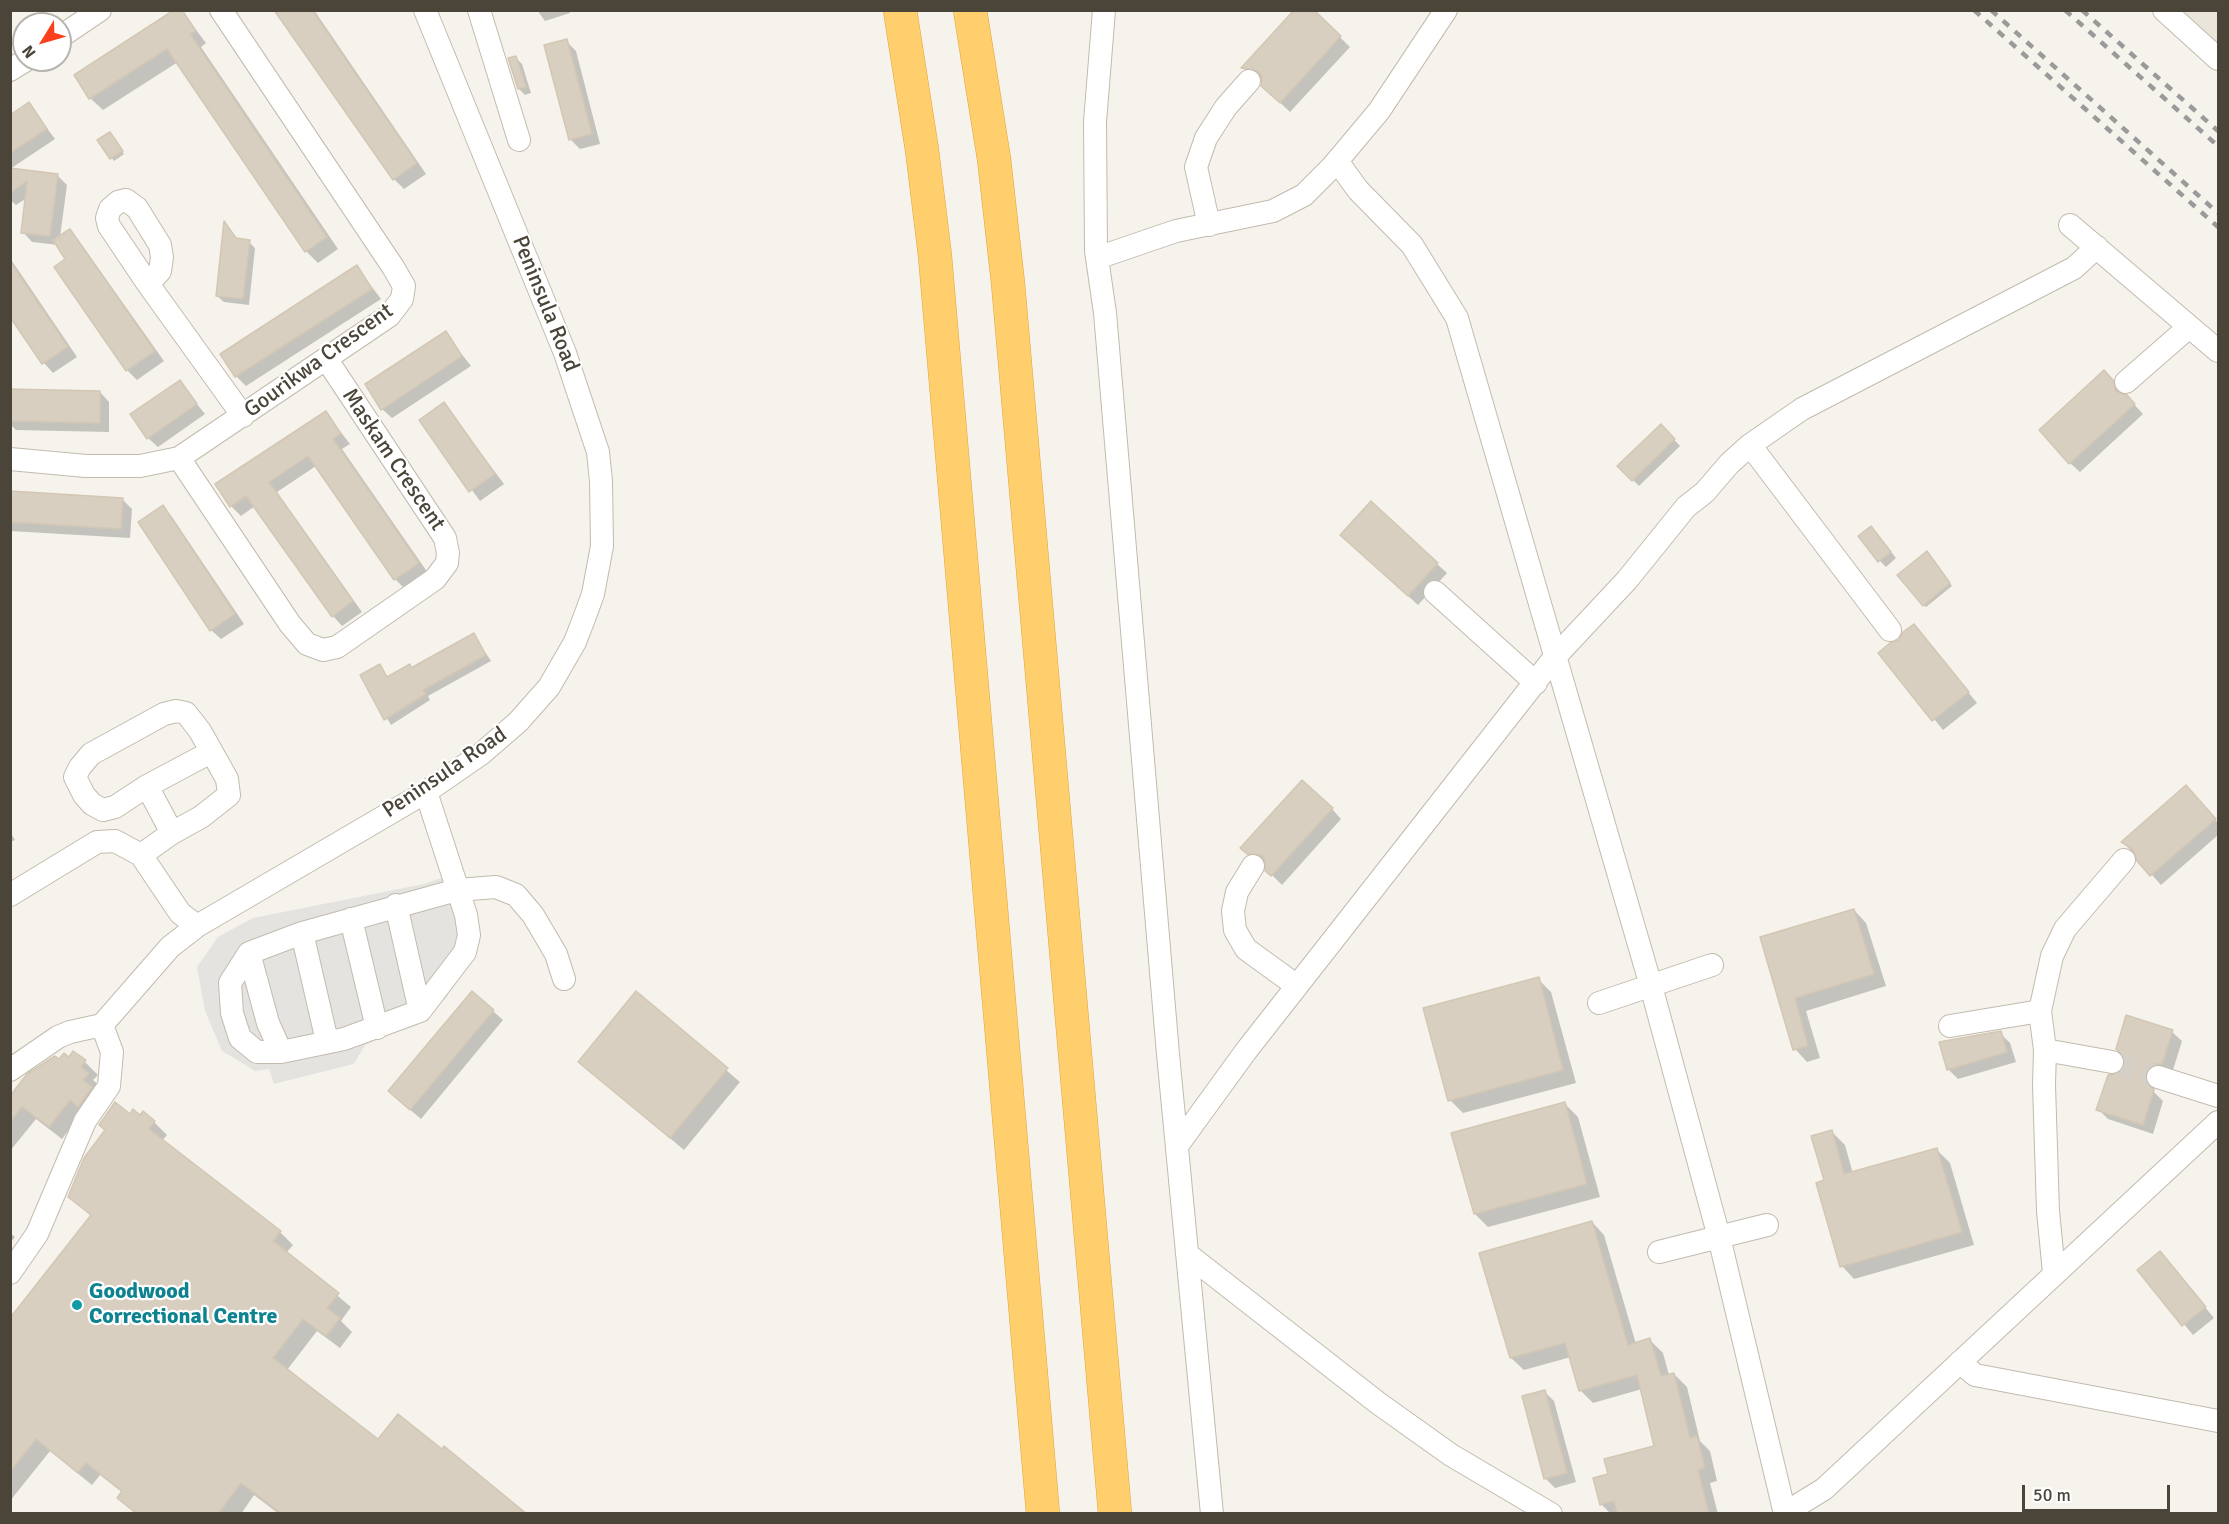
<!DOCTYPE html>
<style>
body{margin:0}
#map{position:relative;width:2229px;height:1524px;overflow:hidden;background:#f6f3ec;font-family:Signika,sans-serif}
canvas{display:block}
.frame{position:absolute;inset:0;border:12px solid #4b4439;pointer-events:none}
.north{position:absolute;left:12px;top:12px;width:60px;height:60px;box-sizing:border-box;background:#fff;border:2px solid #b7b4b0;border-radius:50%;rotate:233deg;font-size:16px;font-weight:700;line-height:24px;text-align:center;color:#4b4439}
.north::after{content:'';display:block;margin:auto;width:21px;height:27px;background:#fc3f1d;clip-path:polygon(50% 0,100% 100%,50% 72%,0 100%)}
.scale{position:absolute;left:2022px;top:1485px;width:148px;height:27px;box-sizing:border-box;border:3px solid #4b4439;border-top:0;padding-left:8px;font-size:18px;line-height:21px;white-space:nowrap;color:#4b4439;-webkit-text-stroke:4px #fff;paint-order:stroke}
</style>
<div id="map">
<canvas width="2229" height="1524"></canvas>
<div class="frame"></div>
<div class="north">N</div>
<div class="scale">50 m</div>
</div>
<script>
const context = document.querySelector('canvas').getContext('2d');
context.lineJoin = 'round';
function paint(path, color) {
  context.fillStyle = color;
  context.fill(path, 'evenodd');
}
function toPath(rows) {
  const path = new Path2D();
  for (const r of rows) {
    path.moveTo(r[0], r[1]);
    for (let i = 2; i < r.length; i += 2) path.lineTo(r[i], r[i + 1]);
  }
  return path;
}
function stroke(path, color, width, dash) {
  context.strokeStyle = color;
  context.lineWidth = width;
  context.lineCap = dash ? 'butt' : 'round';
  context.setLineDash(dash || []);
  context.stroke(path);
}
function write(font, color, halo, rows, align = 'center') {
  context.font = font + ' Signika,sans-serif';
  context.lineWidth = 4.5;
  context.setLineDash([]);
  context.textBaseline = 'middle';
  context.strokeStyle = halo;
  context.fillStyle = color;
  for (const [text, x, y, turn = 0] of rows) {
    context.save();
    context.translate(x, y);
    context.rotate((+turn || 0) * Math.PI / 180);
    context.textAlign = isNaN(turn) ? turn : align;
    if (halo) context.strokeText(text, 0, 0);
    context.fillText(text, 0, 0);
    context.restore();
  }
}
paint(toPath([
 [2160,11,2218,11,2218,62]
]), '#eae5da');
paint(toPath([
 [458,872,472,910,447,997,422,1020,365,1045,354,1064,274,1084,269,1069,255,1071,222,1051,205,1011,197,967,218,937,253,918,424,884]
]), '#e5e3e0');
paint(toPath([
 [181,10,206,43,201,47,338,249,318,263,306,251,178,62,103,110,91,99,76,76],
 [277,10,314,10,426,174,404,189,394,179],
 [537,10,570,10,570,13,545,21],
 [1312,10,1350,47,1290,112,1273,96,1263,79,1253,77,1243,68],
 [566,41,576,51,600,144,580,149,570,139],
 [516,58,522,64,531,93,525,95,519,89],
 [29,104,55,139,10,169,10,117],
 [113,136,124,154,114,161,100,141],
 [10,169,57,175,67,185,60,237,70,231,79,241,164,361,137,380,127,370,56,267,67,259,58,245,32,242,23,232,27,198,16,205,10,200],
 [226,224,238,240,249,242,255,248,249,305,224,302,217,296],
 [10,258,77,357,53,373,44,363,10,314],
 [357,267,381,299,246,386,236,376,222,355],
 [445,333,471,366,392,418,382,409],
 [2104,372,2143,414,2080,472,2070,463],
 [179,382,205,414,158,447,148,438],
 [10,391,100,392,109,402,109,432,16,430,10,424],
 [444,404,504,484,480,501,421,421],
 [326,413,350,444,342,449,428,573,405,589,395,579,316,466,277,492,362,612,342,626,333,616,255,506,241,516,231,506],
 [1661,426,1680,446,1639,486,1619,466],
 [10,492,122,499,132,509,130,538,10,531],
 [162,507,172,517,244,624,221,639,211,630],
 [1877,534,1896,558,1886,567,1880,561],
 [1352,544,1437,564,1447,573,1418,605],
 [1929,556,1952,586,1926,607,1924,605],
 [1914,626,1977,703,1943,730,1880,653,1900,642],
 [474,635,491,661,428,696,430,700,391,725,362,676,380,666,388,677,412,669],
 [2196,797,2218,823,2218,835,2161,885,2123,842],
 [1332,809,1341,819,1282,885,1267,870,1267,864,1258,863,1242,848],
 [10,832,15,840,10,842],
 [1854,910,1866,923,1886,986,1806,1011,1820,1058,1807,1062,1795,1049,1762,938],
 [1538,979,1551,992,1576,1083,1463,1113,1450,1100],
 [636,993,740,1082,684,1150,580,1062],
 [493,1011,503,1020,421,1119,400,1101],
 [2172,1032,2182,1041,2172,1073,2155,1082,2154,1092,2163,1101,2153,1134,2108,1119,2098,1109,2127,1065,2126,1057],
 [2000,1033,2010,1043,2016,1062,1958,1079,1948,1069],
 [70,1059,85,1062,98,1075,93,1080,101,1087,62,1139,36,1119,10,1151,10,1099,59,1061],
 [1565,1104,1578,1117,1600,1197,1488,1227,1475,1214],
 [130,1116,154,1122,167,1135,162,1141,280,1232,293,1245,286,1253,351,1307,341,1321,352,1332,340,1348,317,1331,287,1370,379,1441,443,1451,444,1448,527,1514,279,1514,254,1495,241,1514,136,1514,119,1498,123,1493,100,1475,92,1485,50,1451,10,1501,10,1321,92,1217,69,1196],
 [1832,1132,1845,1145,1853,1174,1937,1150,1950,1163,1974,1245,1854,1279,1842,1266,1826,1181],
 [1592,1222,1604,1235,1636,1344,1650,1340,1663,1353,1669,1375,1674,1374,1687,1387,1700,1441,1710,1451,1717,1481,1710,1483,1718,1514,1611,1514,1601,1504,1609,1475,1656,1447,1642,1389,1593,1403,1580,1390,1571,1357,1524,1370,1511,1358],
 [10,1233,15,1237,10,1243],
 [2160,1253,2214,1318,2193,1335,2139,1270],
 [1544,1391,1554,1401,1576,1482,1555,1488,1545,1478]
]), '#0003');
const building = toPath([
 [174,10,182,10,196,31,190,34,327,237,305,252,167,49,89,99,74,75,174,10],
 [274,10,312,10,417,163,393,180,274,10],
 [1294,10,1314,10,1341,36,1280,103,1261,86,1262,77,1258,71,1241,68,1294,10],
 [567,39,592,134,569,140,544,45,567,39],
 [516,56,526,87,518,89,508,58,516,56],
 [29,102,47,129,10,153,10,115,29,102],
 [110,132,123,151,110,159,97,140,110,132],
 [10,168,58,174,50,236,21,233,27,181,10,193,10,168],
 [224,221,236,238,250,240,243,299,216,296,224,221],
 [70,229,155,351,126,371,54,267,65,259,53,240,70,229],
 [10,261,68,347,42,364,10,317,10,261],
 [357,265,372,289,235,377,220,354,357,265],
 [446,331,462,356,381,410,365,384,446,331],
 [2104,370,2113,380,2116,391,2127,395,2135,404,2069,464,2039,430,2104,370],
 [180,380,197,404,147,439,130,414,180,380],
 [10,389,100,391,100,423,10,421,10,389],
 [444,402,495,474,469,492,419,420,444,402],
 [326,411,341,434,333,439,419,563,394,580,308,456,269,482,353,601,332,617,246,496,230,507,215,484,326,411],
 [1661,424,1675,439,1632,481,1617,466,1661,424],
 [10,491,123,498,121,529,10,522,10,491],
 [1371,501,1438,563,1408,596,1340,535,1371,501],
 [163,505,235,614,210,631,138,522,163,505],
 [1871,526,1891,552,1878,562,1858,536,1871,526],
 [1927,551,1950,583,1923,606,1897,575,1927,551],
 [1914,624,1969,692,1932,721,1878,653,1890,643,1899,640,1903,632,1914,624],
 [474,633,486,655,423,690,426,694,384,720,360,675,380,664,387,677,410,664,411,668,474,633],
 [1302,780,1333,808,1271,876,1265,871,1265,860,1261,855,1247,854,1240,848,1302,780],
 [2186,785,2216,819,2150,876,2137,861,2133,850,2121,842,2186,785],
 [1854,909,1874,974,1795,998,1808,1046,1793,1050,1760,937,1854,909],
 [1539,977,1563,1070,1448,1101,1423,1008,1539,977],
 [472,991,494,1010,410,1110,388,1091,472,991],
 [636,991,728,1068,670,1138,578,1062,636,991],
 [2126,1015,2173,1030,2162,1064,2155,1064,2145,1072,2145,1080,2154,1090,2143,1125,2096,1110,2108,1075,2117,1074,2125,1065,2124,1057,2116,1049,2126,1015],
 [2001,1031,2007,1052,1947,1070,1939,1042,2001,1031],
 [73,1051,86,1060,81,1067,89,1073,83,1080,92,1087,78,1107,70,1100,49,1127,22,1107,10,1122,10,1096,27,1074,55,1056,59,1059,64,1053,69,1057,73,1051],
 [115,1102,130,1114,133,1109,140,1115,143,1111,155,1121,149,1129,281,1231,273,1241,339,1293,327,1308,340,1318,326,1336,303,1319,273,1358,378,1439,398,1414,442,1449,444,1446,527,1514,282,1514,241,1483,218,1514,137,1514,117,1498,122,1491,86,1463,78,1473,36,1439,10,1472,10,1318,91,1215,68,1197,84,1158,105,1130,99,1125,115,1102],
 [1565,1102,1587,1184,1474,1214,1451,1133,1565,1102],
 [1832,1130,1844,1174,1937,1148,1962,1232,1840,1267,1816,1183,1824,1180,1811,1136,1832,1130],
 [1592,1221,1628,1345,1650,1338,1661,1376,1674,1373,1690,1438,1697,1436,1705,1468,1698,1470,1709,1514,1617,1514,1614,1501,1600,1505,1593,1478,1608,1474,1604,1459,1654,1446,1637,1375,1579,1391,1565,1343,1510,1358,1479,1253,1592,1221],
 [2160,1251,2206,1307,2182,1326,2137,1270,2160,1251],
 [1545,1390,1567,1473,1544,1479,1522,1396,1545,1390]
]);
paint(building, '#d8cfc1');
stroke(building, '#d3c7b4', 1.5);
stroke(toPath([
 [2112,1062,2158,1077]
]), '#d4d0c8', 22, [22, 11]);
const minor = toPath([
 [479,10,519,140],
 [1104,10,1095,122,1096,251,1105,313,1168,1054,1212,1514],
 [2164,10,2218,59],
 [60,37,100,10],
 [10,70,26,60],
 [1337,161,1358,190,1412,245,1457,318,1651,986,1719,1237,1785,1514],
 [1209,225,1196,167,1206,138,1226,107,1249,81],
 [2070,225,2218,351],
 [1097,258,1176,231,1273,211,1304,195,1332,167,1379,111,1446,10],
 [148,284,160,271,162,257,160,245,137,208,126,200,118,202,110,209,107,218,109,226,148,284,243,416],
 [2126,382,2189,327],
 [1750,445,1890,630],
 [179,458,290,624,307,644,323,650,337,647,435,579,447,563,448,553,445,538,327,360],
 [10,459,86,466,140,466,179,458,389,316,402,299,404,286,393,267,221,10],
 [1435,592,1536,683],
 [147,786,172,833],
 [141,855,172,833,201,817,229,795,227,779,200,731,186,713,176,711,164,714,91,754,80,767,75,777,84,795,92,804,103,810,115,807,147,786,211,752],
 [141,855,180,913,197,926],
 [1253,866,1237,892,1233,911,1235,930,1246,949,1297,986],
 [10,895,97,842,115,841,141,855],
 [396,905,420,1011],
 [351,919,377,1028],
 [302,933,327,1041],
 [249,953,268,1023,281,1052,344,1039,420,1011,465,952,469,935,466,915,426,792],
 [1599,1003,1712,965],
 [1950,1026,2040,1011],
 [2045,1050,2112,1062],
 [281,1052,257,1052,240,1038,232,1013,230,983,249,953,302,933,457,890,496,887,516,895,533,915,556,954,564,979],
 [10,1070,58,1037,70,1032,102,1025,170,947,197,926,426,792,481,754,518,722,549,687,575,642,585,616,593,594,602,546,601,481,598,452,565,353,425,10],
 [2158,1077,2218,1096],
 [1177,1146,1246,1051,1554,658,1627,580,1686,507,1705,492,1729,464,1750,445,1802,409,2074,268,2097,247],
 [1659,1252,1767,1225],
 [1187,1254,1378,1403,1451,1455,1551,1514],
 [10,1273,37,1234,85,1121,109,1086,112,1052,102,1025],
 [2054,1273,2048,1211,2044,1085,2045,1050,2040,1011,2052,956,2065,929,2124,860],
 [1960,1362,1975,1375,2218,1421],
 [1785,1513,1824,1489,2218,1122]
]);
const highway = toPath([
 [900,10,922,150,935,256,1043,1514],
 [970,10,994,159,1008,283,1115,1514]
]);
stroke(minor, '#c2bbae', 24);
stroke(highway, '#e0a43c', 34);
stroke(minor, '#fff', 22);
stroke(highway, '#ffcf6e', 33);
stroke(toPath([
 [1974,10,2218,227],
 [1991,10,2218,213],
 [2065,10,2218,146],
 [2082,10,2218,131]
]), '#9a9a9a', 4.5, [8, 8]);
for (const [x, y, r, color] of [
 [77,1305,6,"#0f9aa8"]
]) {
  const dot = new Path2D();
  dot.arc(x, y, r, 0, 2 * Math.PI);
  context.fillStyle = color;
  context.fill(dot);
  stroke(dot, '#fff', 2);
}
write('22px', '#4b4439', '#fff', [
 ["Peninsula Road",545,304,68],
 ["Gourikwa Crescent",319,361,-36],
 ["Maskam Crescent",393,460,56],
 ["Peninsula Road",445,773,-34]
]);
write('bold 22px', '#0d838f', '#fff', [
 ["Goodwood",89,1292],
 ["Correctional Centre",89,1317]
], 'left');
</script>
